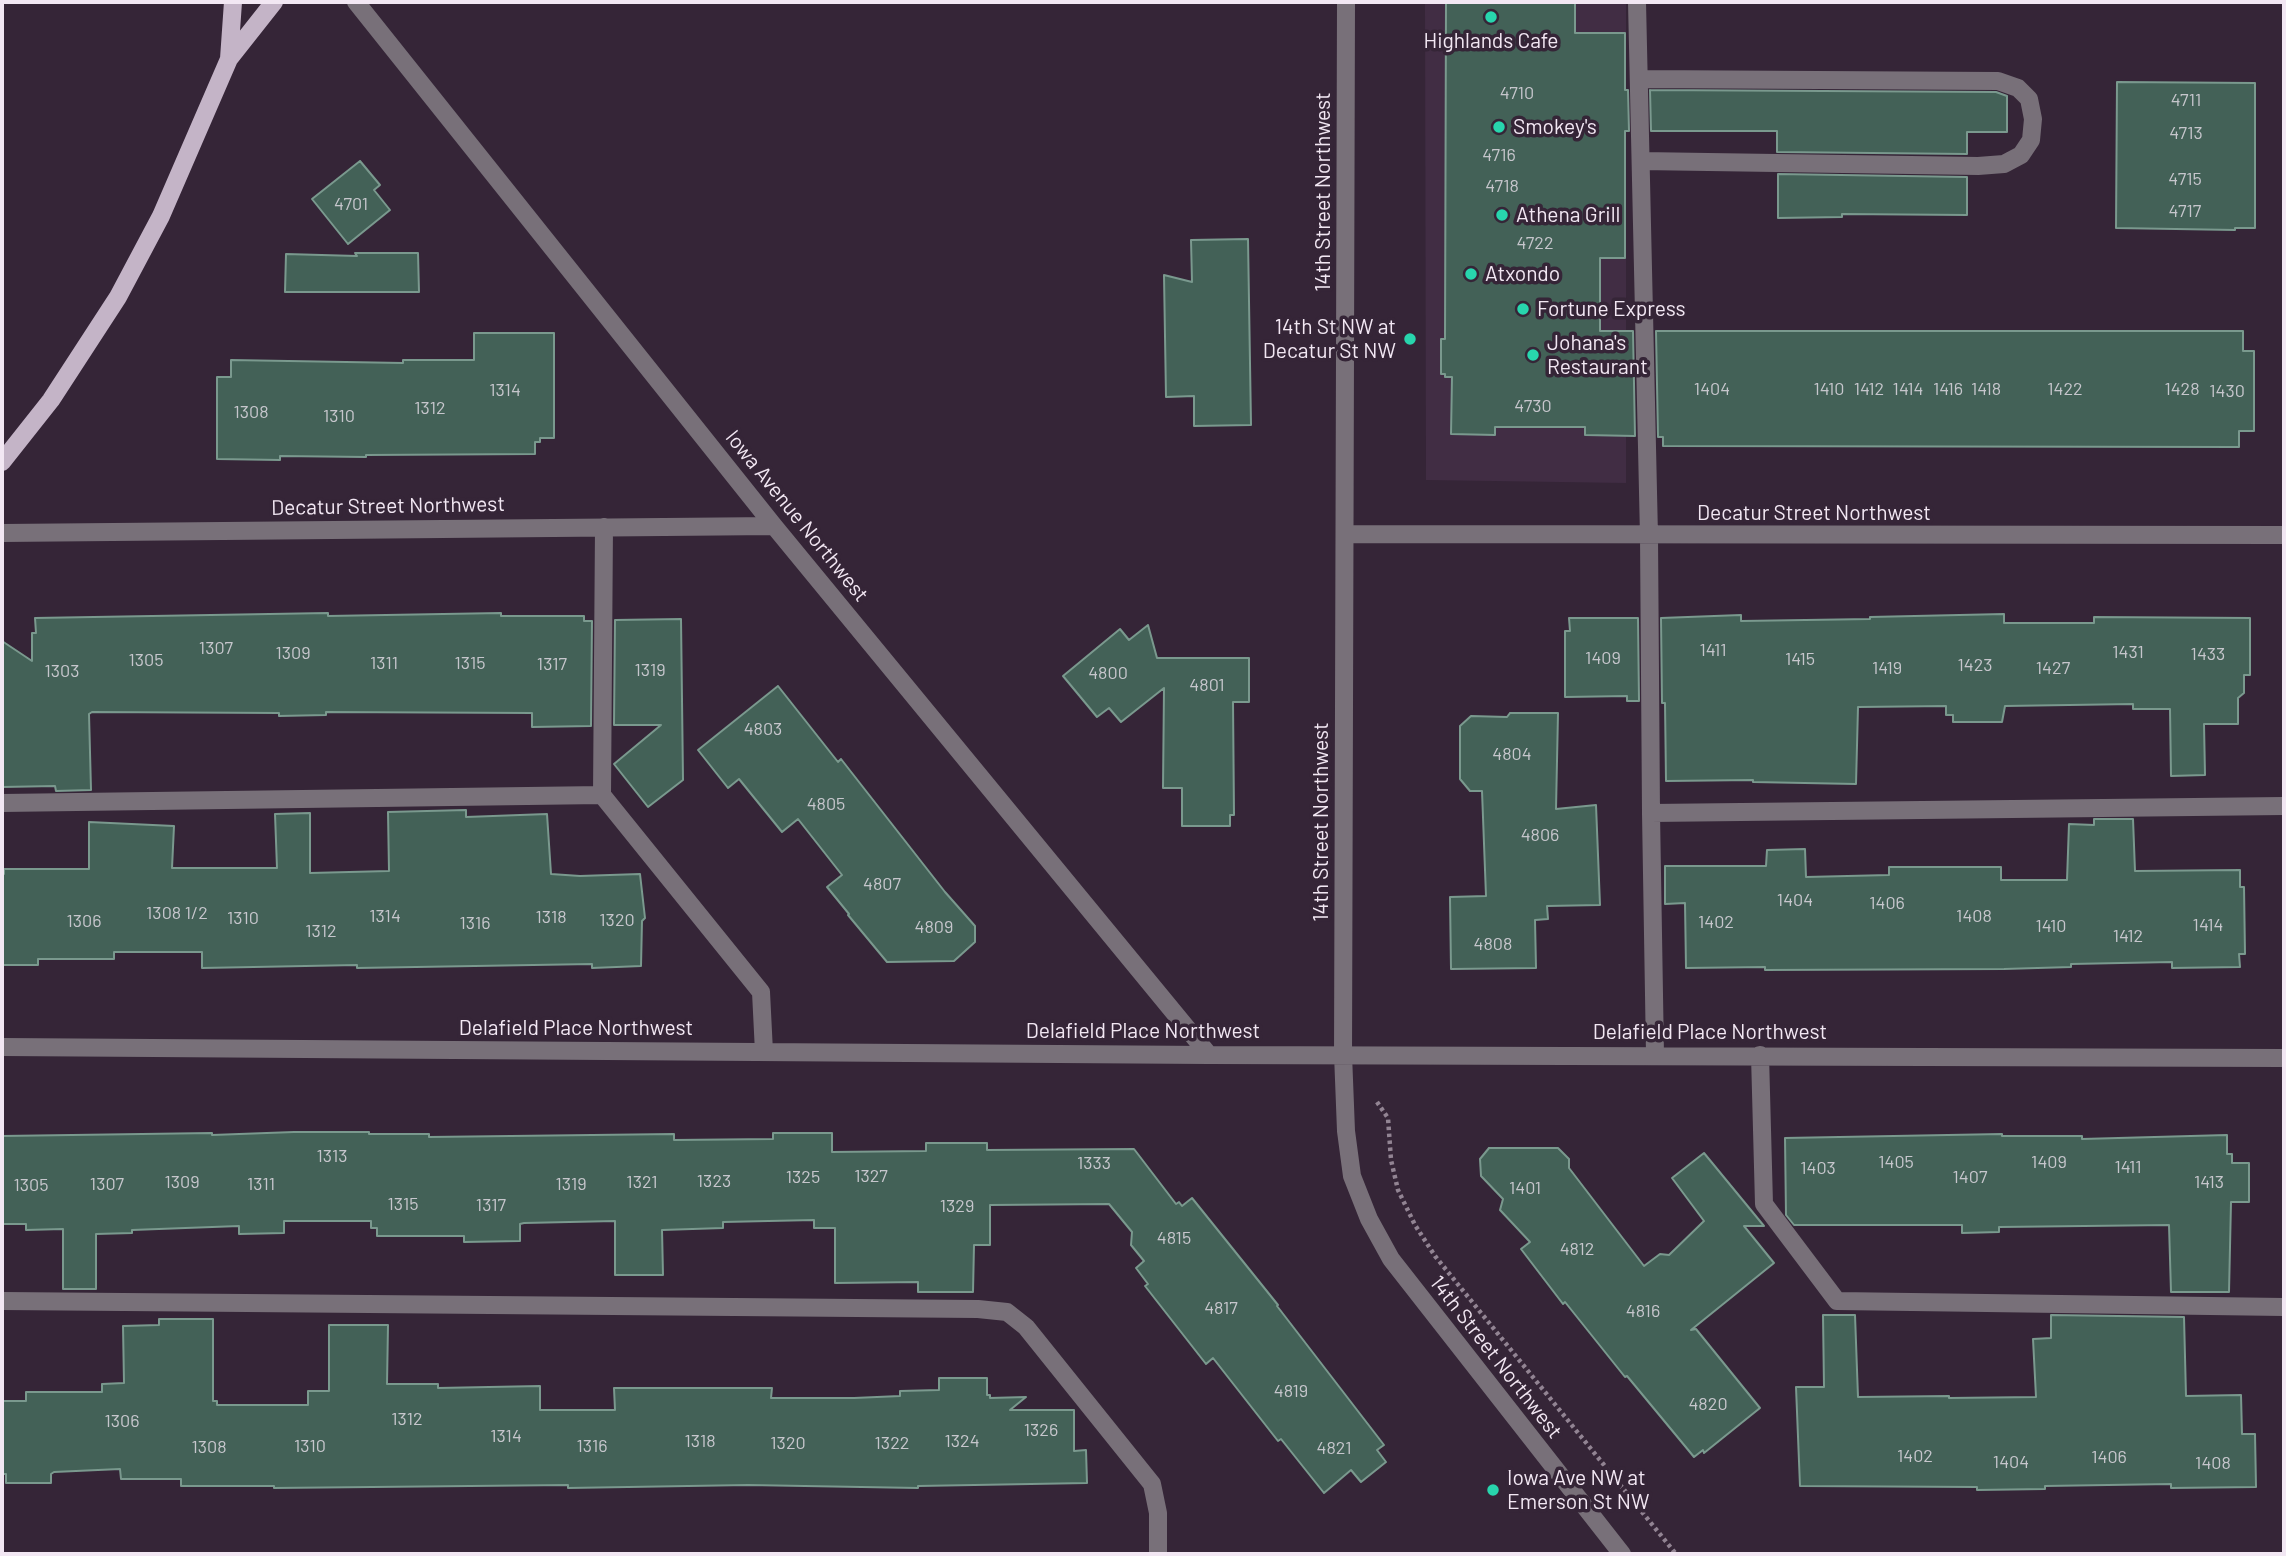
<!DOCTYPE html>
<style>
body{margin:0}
#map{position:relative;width:2286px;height:1556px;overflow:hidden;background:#352537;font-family:Barlow,sans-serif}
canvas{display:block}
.frame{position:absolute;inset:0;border:4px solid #f2e7f3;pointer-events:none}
</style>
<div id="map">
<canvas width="2286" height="1556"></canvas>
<div class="frame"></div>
</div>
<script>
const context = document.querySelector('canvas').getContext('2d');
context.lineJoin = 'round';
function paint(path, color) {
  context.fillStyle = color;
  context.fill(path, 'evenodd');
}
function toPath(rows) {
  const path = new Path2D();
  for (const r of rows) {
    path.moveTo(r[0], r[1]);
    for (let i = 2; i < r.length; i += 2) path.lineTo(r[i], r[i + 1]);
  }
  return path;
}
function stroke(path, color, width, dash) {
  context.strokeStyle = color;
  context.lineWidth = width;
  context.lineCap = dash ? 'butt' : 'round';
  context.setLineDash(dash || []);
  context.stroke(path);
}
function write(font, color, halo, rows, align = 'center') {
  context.font = font + ' Barlow,sans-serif';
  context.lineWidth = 7;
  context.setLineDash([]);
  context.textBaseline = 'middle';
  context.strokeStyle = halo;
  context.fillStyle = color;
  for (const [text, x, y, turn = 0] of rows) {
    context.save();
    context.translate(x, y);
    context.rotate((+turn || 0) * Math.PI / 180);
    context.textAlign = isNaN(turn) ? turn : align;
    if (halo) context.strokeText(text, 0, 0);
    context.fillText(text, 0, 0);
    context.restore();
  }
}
paint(toPath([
 [1425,2,1626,2,1626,483,1426,480]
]), '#412d44');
const building = toPath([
 [1446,2,1575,2,1575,33,1625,33,1625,90,1628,90,1629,131,1625,131,1625,258,1600,258,1600,331,1633,331,1635,436,1585,435,1585,427,1495,427,1495,435,1451,434,1452,377,1445,377,1445,374,1441,374,1441,339,1445,339,1446,2],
 [2117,82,2255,83,2255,228,2235,228,2235,230,2116,228,2117,82],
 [1650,90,1996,92,2007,96,2007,132,1967,132,1967,154,1777,152,1777,131,1651,131,1650,90],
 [360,161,380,185,374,190,390,210,348,244,312,199,360,161],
 [1778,174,1967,177,1967,215,1842,214,1842,217,1778,218,1778,174],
 [1248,239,1251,425,1194,426,1194,396,1166,397,1164,275,1192,282,1191,240,1248,239],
 [355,253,418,253,419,292,285,292,286,254,357,256,355,253],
 [1656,331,2243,331,2243,351,2254,351,2254,431,2239,431,2239,447,1663,446,1663,437,1658,437,1656,331],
 [474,333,554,333,554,438,540,438,540,442,535,442,535,454,366,455,366,457,280,456,280,460,217,459,217,377,231,377,231,360,403,363,403,360,474,360,474,333],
 [328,613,328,616,501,613,501,616,584,616,584,621,592,621,591,726,532,727,532,713,326,712,326,715,279,716,279,713,92,712,89,714,91,790,56,791,55,786,2,787,2,641,32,661,32,633,36,633,35,618,328,613],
 [2004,614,2004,623,2094,623,2094,617,2250,618,2250,675,2244,675,2244,693,2238,698,2238,724,2204,724,2205,775,2171,776,2170,709,2133,709,2133,704,2005,706,2002,722,1953,722,1953,715,1946,715,1946,706,1858,707,1856,784,1753,782,1753,780,1666,781,1665,703,1662,703,1661,618,1741,615,1741,621,1870,619,1870,617,2004,614],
 [1569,618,1638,618,1639,701,1627,701,1627,696,1565,697,1565,631,1570,631,1569,618],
 [681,619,683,780,648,807,614,764,661,725,614,725,615,620,681,619],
 [1148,625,1157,658,1249,658,1249,702,1233,702,1234,815,1230,815,1230,826,1182,826,1182,788,1163,788,1164,688,1121,722,1109,708,1097,717,1063,676,1120,629,1129,640,1148,625],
 [778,686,838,762,841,759,945,892,975,926,975,942,954,961,887,962,848,915,849,914,827,887,842,875,798,819,782,832,739,779,728,788,698,750,778,686],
 [1510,713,1558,713,1556,809,1596,805,1600,905,1547,906,1548,919,1535,920,1536,968,1451,969,1450,897,1486,896,1482,791,1470,791,1460,779,1460,726,1471,716,1507,717,1510,713],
 [466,810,466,817,547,814,551,874,580,876,640,874,645,918,642,921,641,966,592,968,592,964,357,968,357,965,202,968,202,952,114,952,114,959,38,959,38,965,2,965,2,874,4,874,4,869,89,869,89,822,174,826,172,868,277,868,275,814,310,813,310,873,389,871,388,812,466,810],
 [2094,819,2133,819,2135,871,2240,870,2240,887,2244,887,2245,954,2239,954,2240,967,2172,968,2172,962,2071,964,2071,967,2004,969,1765,970,1765,967,1686,968,1685,903,1665,904,1665,866,1766,866,1767,850,1805,849,1806,877,1889,875,1889,867,2001,867,2001,880,2067,880,2069,824,2094,825,2094,819],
 [294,1132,369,1132,369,1134,429,1134,429,1137,674,1134,674,1140,773,1139,773,1133,832,1133,832,1152,926,1151,926,1143,987,1143,987,1150,1134,1149,1176,1204,1179,1202,1182,1206,1192,1198,1278,1305,1277,1306,1384,1445,1377,1450,1386,1462,1361,1482,1351,1470,1324,1493,1281,1439,1278,1441,1213,1358,1206,1364,1145,1286,1148,1284,1136,1268,1144,1261,1131,1245,1132,1232,1109,1204,990,1205,990,1245,974,1245,973,1292,918,1292,918,1282,835,1283,835,1228,814,1228,814,1220,723,1222,723,1228,662,1230,663,1275,615,1275,615,1221,524,1223,520,1224,520,1241,464,1242,464,1236,377,1236,377,1228,371,1228,371,1221,284,1221,284,1233,239,1234,239,1226,132,1230,132,1233,96,1234,96,1289,63,1289,63,1229,26,1230,26,1224,2,1224,2,1136,212,1133,212,1135,294,1132],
 [2002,1134,2002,1136,2082,1136,2082,1139,2227,1135,2227,1154,2232,1154,2232,1163,2249,1163,2249,1202,2231,1202,2229,1292,2171,1292,2169,1225,1999,1227,1999,1232,1962,1233,1962,1225,1794,1225,1786,1215,1785,1138,2002,1134],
 [1489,1148,1558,1148,1569,1159,1569,1168,1644,1266,1660,1254,1669,1255,1704,1221,1672,1178,1704,1153,1764,1226,1744,1226,1774,1263,1691,1330,1696,1329,1760,1408,1704,1453,1703,1450,1694,1457,1627,1376,1625,1377,1565,1302,1563,1304,1521,1249,1530,1242,1500,1210,1503,1199,1481,1176,1480,1159,1489,1148],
 [1823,1315,1855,1315,1858,1397,1949,1396,1949,1398,2036,1397,2033,1339,2051,1338,2051,1315,2184,1317,2186,1396,2241,1395,2242,1434,2255,1434,2256,1487,2171,1488,2171,1484,2045,1486,2045,1489,1977,1490,1977,1487,1800,1486,1796,1387,1824,1387,1823,1315],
 [159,1319,213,1319,213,1401,217,1401,217,1405,308,1405,308,1391,329,1391,329,1325,388,1325,387,1384,438,1384,438,1388,540,1386,540,1410,615,1410,614,1388,772,1388,771,1398,854,1398,900,1396,900,1391,939,1390,939,1378,987,1378,987,1395,990,1395,990,1398,1026,1397,1010,1410,1074,1410,1074,1451,1086,1450,1087,1483,918,1486,918,1488,748,1485,568,1488,568,1485,274,1488,274,1486,181,1486,181,1479,121,1479,120,1469,54,1472,51,1474,51,1483,6,1483,6,1474,2,1474,2,1401,26,1401,26,1392,102,1392,102,1384,124,1383,123,1326,159,1325,159,1319]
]);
paint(building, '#436157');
stroke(building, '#7a998e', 2);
stroke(toPath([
 [1377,1102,1388,1118,1391,1160,1398,1190,1415,1225,1435,1256,1676,1554]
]), '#928493', 4.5, [3.5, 3.5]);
stroke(toPath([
 [356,2,774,526,1209,1055],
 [1346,2,1343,1054,1346,1131,1352,1176,1369,1219,1391,1259,1622,1554],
 [1637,2,1649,536,1651,813,2284,806],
 [1639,79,1998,81,2018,88,2029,99,2033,119,2031,140,2021,155,2004,164,1978,166,1641,161],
 [604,527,602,795,761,992,764,1052],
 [2,533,774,526],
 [1345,534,2284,535],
 [2,803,602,795],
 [1651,813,1655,1055],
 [2,1047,1209,1055,2284,1058],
 [1760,1055,1764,1204,1837,1301,2284,1307],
 [2,1301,978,1309,1007,1312,1026,1327,1152,1484,1158,1513,1158,1554]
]), '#787079', 18);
stroke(toPath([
 [229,59,233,2],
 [2,462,51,400,118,297,161,216,229,59,274,2]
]), '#c4b4c7', 18);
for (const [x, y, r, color] of [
 [1491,17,7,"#28d5ad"],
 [1499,127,7,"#28d5ad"],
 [1502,215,7,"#28d5ad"],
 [1471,274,7,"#28d5ad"],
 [1523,309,7,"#28d5ad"],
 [1410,339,7,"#28d5ad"],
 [1533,355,7,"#28d5ad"],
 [1493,1490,7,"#28d5ad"]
]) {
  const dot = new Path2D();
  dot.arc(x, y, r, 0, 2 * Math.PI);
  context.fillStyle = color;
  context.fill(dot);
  stroke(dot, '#352537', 2.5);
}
write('18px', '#c6c6cc', null, [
 ["4710",1517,93],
 ["4711",2186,100],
 ["4713",2186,133],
 ["4716",1499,155],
 ["4715",2185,179],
 ["4718",1502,186],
 ["4701",351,204],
 ["4717",2185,211],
 ["4722",1535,243],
 ["1404",1712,389],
 ["1410",1829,389],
 ["1412",1869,389],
 ["1414",1908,389],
 ["1416",1948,389],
 ["1418",1986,389],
 ["1422",2065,389],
 ["1428",2182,389],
 ["1314",505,390],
 ["1430",2227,391],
 ["4730",1533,406],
 ["1312",430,408],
 ["1308",251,412],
 ["1310",339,416],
 ["1307",216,648],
 ["1411",1713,650],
 ["1431",2128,652],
 ["1309",293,653],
 ["1433",2208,654],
 ["1409",1603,658],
 ["1415",1800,659],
 ["1305",146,660],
 ["1311",384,663],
 ["1315",470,663],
 ["1317",552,664],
 ["1423",1975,665],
 ["1419",1887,668],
 ["1427",2053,668],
 ["1319",650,670],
 ["1303",62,671],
 ["4800",1108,673],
 ["4801",1207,685],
 ["4803",763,729],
 ["4804",1512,754],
 ["4805",826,804],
 ["4806",1540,835],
 ["4807",882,884],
 ["1404",1795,900],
 ["1406",1887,903],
 ["1308 1/2",177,913],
 ["1314",385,916],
 ["1408",1974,916],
 ["1318",551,917],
 ["1310",243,918],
 ["1320",617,920],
 ["1306",84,921],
 ["1402",1716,922],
 ["1316",475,923],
 ["1414",2208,925],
 ["1410",2051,926],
 ["4809",934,927],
 ["1312",321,931],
 ["1412",2128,936],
 ["4808",1493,944],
 ["1313",332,1156],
 ["1405",1896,1162],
 ["1409",2049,1162],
 ["1333",1094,1163],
 ["1411",2128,1167],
 ["1403",1818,1168],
 ["1327",871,1176],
 ["1325",803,1177],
 ["1407",1970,1177],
 ["1323",714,1181],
 ["1309",182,1182],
 ["1321",642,1182],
 ["1413",2209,1182],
 ["1307",107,1184],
 ["1311",261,1184],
 ["1319",571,1184],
 ["1305",31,1185],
 ["1401",1525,1188],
 ["1315",403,1204],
 ["1317",491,1205],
 ["1329",957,1206],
 ["4815",1174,1238],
 ["4812",1577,1249],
 ["4817",1221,1308],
 ["4816",1643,1311],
 ["4819",1291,1391],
 ["4820",1708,1404],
 ["1312",407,1419],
 ["1306",122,1421],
 ["1326",1041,1430],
 ["1314",506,1436],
 ["1318",700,1441],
 ["1324",962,1441],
 ["1320",788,1443],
 ["1322",892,1443],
 ["1310",310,1446],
 ["1316",592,1446],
 ["1308",209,1447],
 ["4821",1334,1448],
 ["1402",1915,1456],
 ["1406",2109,1457],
 ["1404",2011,1462],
 ["1408",2213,1463]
]);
write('21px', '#f2e7f3', '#352537', [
 ["Highlands Cafe",1491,41,"center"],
 ["Smokey's",1513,127],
 ["Athena Grill",1516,215],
 ["Atxondo",1485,274],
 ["Fortune Express",1537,309],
 ["14th St NW at",1396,327,"right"],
 ["Decatur St NW",1396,351,"right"],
 ["Johana's",1547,343],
 ["Restaurant",1547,367],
 ["Iowa Ave NW at",1507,1478],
 ["Emerson St NW",1507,1502]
], 'left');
write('21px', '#f2e7f3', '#352537', [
 ["14th Street Northwest",1323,192,-90],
 ["Decatur Street Northwest",388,506,-1],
 ["Decatur Street Northwest",1814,513],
 ["Iowa Avenue Northwest",797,516,51],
 ["14th Street Northwest",1321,822,-90],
 ["Delafield Place Northwest",576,1028],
 ["Delafield Place Northwest",1143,1031],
 ["Delafield Place Northwest",1710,1032],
 ["14th Street Northwest",1496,1357,52]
]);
</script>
